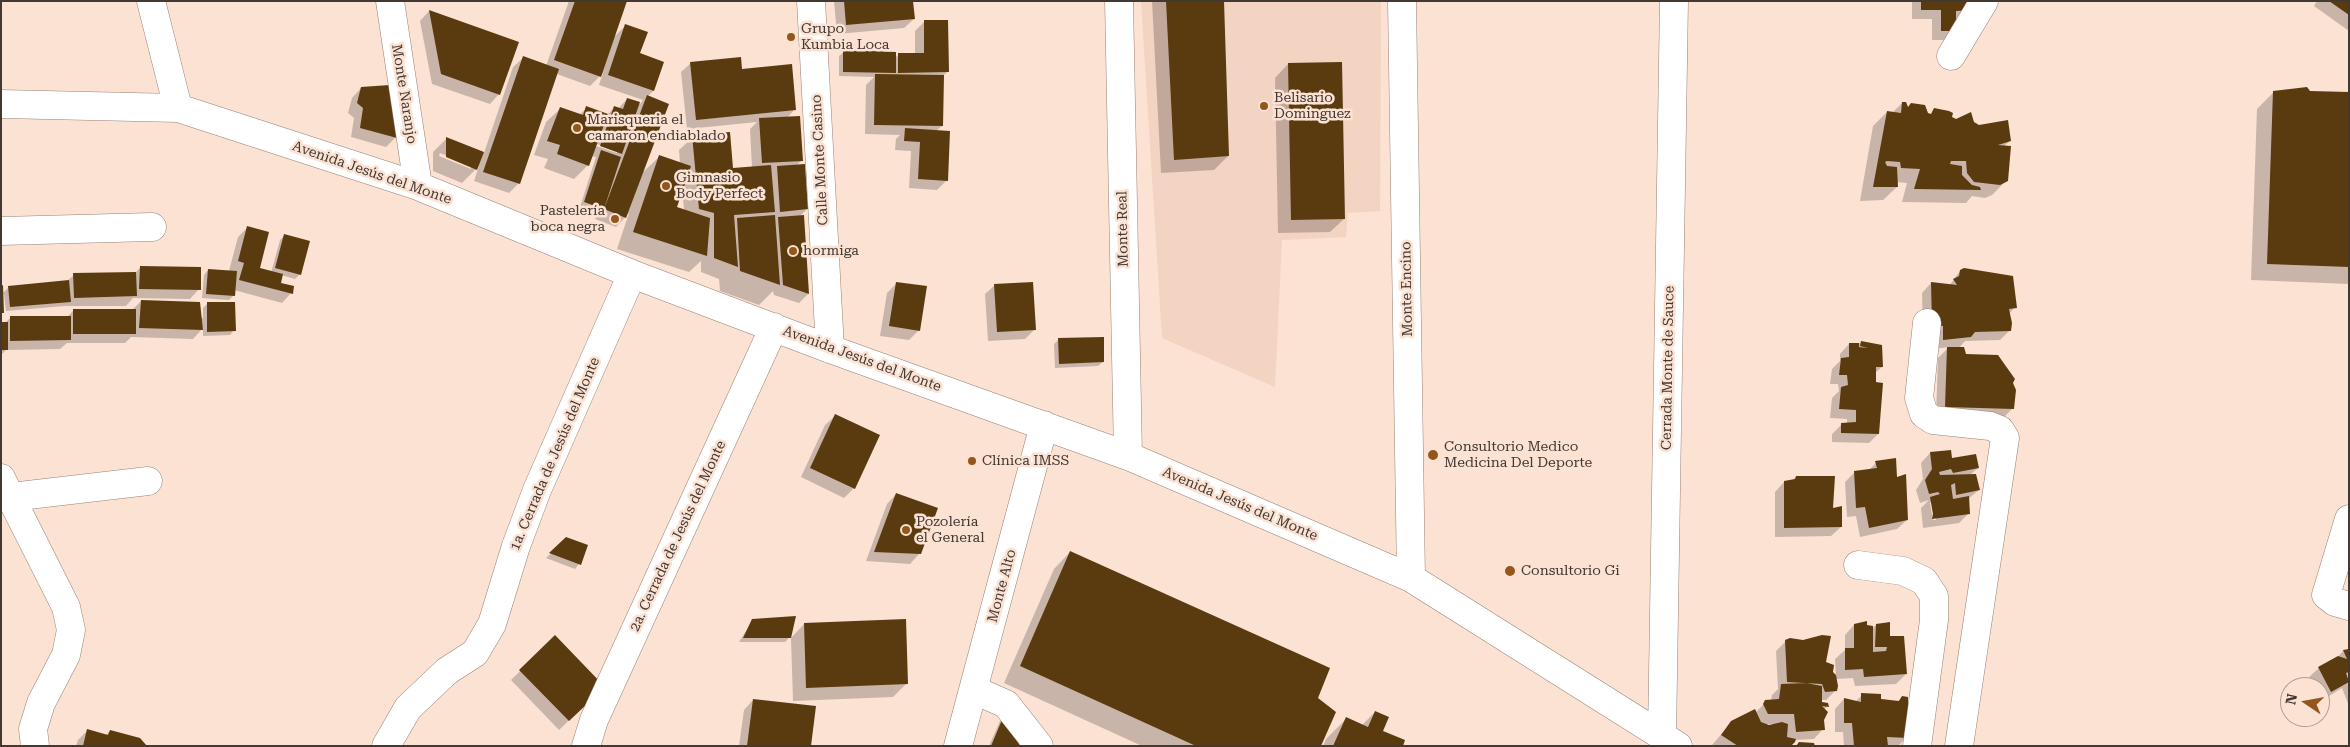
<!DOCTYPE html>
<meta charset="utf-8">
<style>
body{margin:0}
#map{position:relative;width:2350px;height:747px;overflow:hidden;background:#fbe2d3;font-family:"Roboto Serif",serif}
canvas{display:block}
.frame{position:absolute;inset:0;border:2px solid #433933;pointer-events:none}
.north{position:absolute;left:2280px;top:677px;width:50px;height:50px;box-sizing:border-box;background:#fbe2d3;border:1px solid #b19e93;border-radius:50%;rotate:282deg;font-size:14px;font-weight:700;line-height:20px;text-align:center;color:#433933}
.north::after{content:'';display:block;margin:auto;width:18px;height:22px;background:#94561b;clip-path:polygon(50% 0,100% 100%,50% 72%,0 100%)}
</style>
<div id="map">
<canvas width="2350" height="747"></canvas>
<div class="frame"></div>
<div class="north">N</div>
</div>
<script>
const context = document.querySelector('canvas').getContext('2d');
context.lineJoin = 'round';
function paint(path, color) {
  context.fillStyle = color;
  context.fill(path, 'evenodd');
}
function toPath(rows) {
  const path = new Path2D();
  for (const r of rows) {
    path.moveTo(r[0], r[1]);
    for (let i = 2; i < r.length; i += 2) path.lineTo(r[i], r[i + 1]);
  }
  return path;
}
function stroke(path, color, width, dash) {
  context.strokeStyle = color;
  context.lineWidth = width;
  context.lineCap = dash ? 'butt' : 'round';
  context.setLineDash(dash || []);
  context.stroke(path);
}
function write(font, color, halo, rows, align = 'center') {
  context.font = font + ' "Roboto Serif",serif';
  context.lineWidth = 5;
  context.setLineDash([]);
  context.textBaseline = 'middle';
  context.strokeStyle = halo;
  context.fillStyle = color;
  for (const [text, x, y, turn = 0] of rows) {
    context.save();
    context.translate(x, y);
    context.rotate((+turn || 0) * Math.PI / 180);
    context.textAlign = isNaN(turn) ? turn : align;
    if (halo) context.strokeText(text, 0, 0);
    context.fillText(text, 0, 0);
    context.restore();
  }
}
paint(toPath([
 [1141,1,1381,1,1380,211,1348,213,1346,237,1282,240,1275,387,1162,338]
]), '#f3d3c1');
paint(toPath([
 [569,1,626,1,613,38,625,26,639,54,663,62,653,91,647,97,641,174,659,157,680,164,679,150,693,137,732,169,752,168,750,129,757,122,687,129,681,72,691,63,741,70,795,109,787,118,802,160,796,166,807,209,799,217,802,217,808,294,799,303,774,295,773,291,759,305,720,291,719,279,701,272,701,261,689,272,617,249,629,213,616,227,595,219,598,213,580,207,596,157,591,156,588,165,574,179,544,168,548,159,534,155,546,122,560,109,579,115,587,108,607,115,614,108,618,109,627,99,640,104,643,100,599,85,603,73,590,86,557,74,518,184,509,193,474,181,479,166,462,183,433,171,433,152,447,138,484,153,513,67,523,58,546,66],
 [594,143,617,151,617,153,593,145],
 [440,153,471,166,471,169,439,156],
 [682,187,684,210,676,208],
 [834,1,912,1,914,19,904,28,837,34],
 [1152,1,1223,1,1228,156,1214,170,1161,173],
 [1912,1,1975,1,1966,19,1955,20,1955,31,1945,40,1932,40,1932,19,1912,19],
 [2317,1,2349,1,2349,31,2314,6],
 [429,11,499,94,490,104,432,84,420,21],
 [925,21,947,72,943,76,942,126,936,131,947,180,937,190,909,188,911,151,895,150,896,139,900,135,865,134,866,85,874,77,839,76,839,56,844,52,895,58,899,54,915,54,915,31],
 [1288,64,1344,219,1330,232,1278,233,1275,78],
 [361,88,396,137,386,147,351,137,354,118,348,113,352,98],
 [2274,92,2349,93,2349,284,2251,280,2257,109],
 [1902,103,1907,108,1927,114,1930,115,1935,110,1951,118,1973,123,2010,141,2004,146,2006,181,1992,195,1985,198,1972,196,1966,203,1902,202,1907,183,1897,182,1897,187,1883,200,1860,201,1873,126,1887,112,1892,113],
 [248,227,258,269,271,273,280,240,284,236,300,274,295,279,281,275,279,284,291,293,282,303,234,290,234,295,229,300,202,298,204,275,208,270,229,271,238,237],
 [141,267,199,289,190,299,133,298,126,306,65,306,6,311,4,294,2,294,1,314,1,287,2,294,9,287,67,281,74,275,134,274],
 [1960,271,2015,307,2009,314,2010,330,2000,340,1965,341,1958,349,1965,355,2011,383,2013,408,2003,418,1936,416,1938,358,1949,347,1934,349,1923,335,1922,293,1931,283,1949,286],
 [897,283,918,331,909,340,880,336,887,293],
 [995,285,1034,330,1025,339,988,341,985,294],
 [141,301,201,318,203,318,203,308,207,304,234,330,230,335,203,336,203,328,193,339,131,337,125,343,67,343,60,349,6,350,1,355,1,324,4,324,11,317,67,317,74,310,132,310],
 [1059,339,1103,362,1098,366,1055,368,1054,344],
 [1861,343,1881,346,1882,367,1875,373,1878,434,1869,443,1832,442,1832,434,1842,424,1847,424,1847,419,1830,418,1832,398,1839,391,1838,384,1830,384,1832,369,1840,361,1840,354,1849,344],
 [835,416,854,488,844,498,801,477,825,425],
 [1930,453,1978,468,1970,475,1979,490,1968,499,1969,513,1959,523,1923,528,1921,508,1929,500,1920,503,1916,490,1923,479,1921,463],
 [1932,501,1936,520,1933,520,1930,503],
 [1876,463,1896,478,1907,520,1897,529,1860,537,1856,516,1847,517,1845,482,1854,473,1868,471],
 [1796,477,1841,527,1831,536,1775,537,1775,492,1784,482,1792,481],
 [896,494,919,554,910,564,866,561,887,504],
 [566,539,579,564,575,569,546,558],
 [1070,552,1316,699,1320,746,1142,746,1004,683,1054,569],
 [753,620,790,637,785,642,739,642],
 [804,624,907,683,893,697,793,701,791,638],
 [1854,625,1866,626,1872,629,1876,625,1889,637,1906,674,1896,684,1855,686,1853,678,1836,679,1836,690,1826,700,1821,700,1821,703,1827,706,1824,710,1823,729,1814,739,1794,740,1790,746,1712,745,1732,722,1755,713,1766,702,1771,701,1772,695,1778,689,1776,651,1786,641,1824,662,1836,677,1835,659,1845,650,1845,635],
 [1761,724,1777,724,1769,727],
 [555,637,603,687,559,730,511,680],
 [2343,651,2349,651,2349,706,2342,688,2321,701,2320,687,2314,687,2309,677,2319,668,2336,659],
 [1862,695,1897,702,1902,697,1907,737,1898,746,1844,746,1843,732,1835,732,1835,709,1844,699,1855,702],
 [753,700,810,746,739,746,744,710],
 [1375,712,1381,731,1401,746,1323,746,1326,739,1346,719,1361,726],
 [1004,717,1018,746,989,746,1000,721],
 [88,730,106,735,110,731,146,746,76,746,78,740]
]), '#0003');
paint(toPath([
 [575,1,627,1,601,77,554,60],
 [844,1,913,1,915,19,846,25],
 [1166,1,1224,1,1229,156,1174,160],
 [1921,1,1977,1,1977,10,1956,11,1956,31,1941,31,1941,10,1921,10],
 [2329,1,2349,1,2349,15],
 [429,10,519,42,500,95,441,74],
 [924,20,948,20,949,72,898,73,898,53,924,53],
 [625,24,648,32,640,53,664,62,654,91,608,75],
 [843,50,896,52,896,73,843,72],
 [523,56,559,69,520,184,483,172],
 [741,57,742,69,792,64,796,110,696,120,690,62],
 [1342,62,1345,219,1291,220,1288,63],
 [875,74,944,75,943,126,874,125],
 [390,85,397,138,360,128,363,108,357,103,361,87],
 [2307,87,2310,91,2349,92,2349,267,2267,264,2273,91],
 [647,95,669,104,626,218,604,209],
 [627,98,640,102,622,154,600,146,614,106,623,109],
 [1902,102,1906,102,1908,107,1911,103,1925,105,1928,113,1931,114,1934,108,1949,111,1953,113,1952,117,1956,119,1971,112,1974,122,1979,125,2008,120,2011,141,1998,145,2011,146,2008,181,2000,185,1974,182,1967,173,1966,161,1951,161,1950,164,1962,166,1962,175,1972,185,1980,187,1981,190,1914,189,1920,169,1901,168,1900,162,1887,161,1885,162,1887,166,1897,167,1898,187,1873,187,1887,111,1901,113],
 [586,106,608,114,589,166,557,154,560,145,547,141,560,107,583,115],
 [800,116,803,161,762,163,759,118],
 [905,128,950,131,948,181,918,179,920,142,904,141],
 [730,132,733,168,771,165,775,212,734,215,738,267,714,258,714,213,699,209,692,135],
 [446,137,484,152,477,170,446,157],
 [601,150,621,157,604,209,584,202],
 [659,155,691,166,677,207,710,218,707,256,633,232],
 [805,164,808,209,780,212,777,166],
 [775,215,780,285,740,271,737,218],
 [804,215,809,294,783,285,778,217],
 [247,226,269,232,260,268,283,274,281,283,294,286,293,294,239,280,244,263,238,261],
 [284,234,310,241,301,275,275,268],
 [140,266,201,267,201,290,139,289],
 [1964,268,2013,276,2017,308,2009,309,2012,323,2011,331,1975,332,1971,337,1943,340,1943,326,1932,325,1931,282,1957,285,1953,279,1959,276,1960,270],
 [208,269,237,271,235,296,206,294],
 [136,272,137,296,74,298,73,273],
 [69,280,71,302,10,307,8,286],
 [896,282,927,286,920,331,889,326],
 [1033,282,1036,330,997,332,994,284],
 [3,285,4,313,1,313,1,286],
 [141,300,200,302,203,330,139,328],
 [207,302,235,302,236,331,207,332],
 [73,309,136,309,136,334,73,334],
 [10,316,71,316,71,340,10,341],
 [1,322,8,322,8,350,1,350],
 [1104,337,1104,362,1059,364,1058,338],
 [1861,341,1882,345,1883,367,1876,367,1876,382,1883,383,1879,434,1841,433,1841,423,1856,422,1856,410,1839,409,1841,387,1848,385,1847,375,1839,375,1841,358,1849,357,1849,343,1859,343,1859,347,1868,348,1860,346],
 [1947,347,1964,347,1966,354,1998,355,2015,379,2013,383,2016,390,2014,409,1945,407],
 [835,414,880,435,855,489,810,468],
 [1951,450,1952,458,1976,454,1979,468,1953,473,1951,469,1939,472,1940,475,1976,474,1980,490,1956,495,1955,483,1951,485,1953,499,1969,496,1970,514,1932,519,1933,514,1930,497,1940,494,1938,492,1929,494,1925,480,1932,469,1930,452],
 [1896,458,1897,477,1906,474,1908,520,1869,528,1865,507,1856,508,1854,471,1877,468,1875,461],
 [1796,476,1835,476,1833,508,1842,506,1842,527,1784,528,1784,481,1795,479],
 [896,493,938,508,921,554,874,552],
 [566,537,588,545,581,565,549,553],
 [1070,551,1330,668,1318,698,1336,712,1321,746,1196,746,1020,666],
 [796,616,791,638,743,638,752,619],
 [906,619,908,684,806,688,804,623],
 [1867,621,1867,625,1873,626,1873,652,1886,651,1887,647,1875,647,1876,624,1890,622,1890,636,1904,636,1907,674,1864,677,1863,669,1845,670,1845,648,1854,648,1854,624],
 [555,635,605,687,569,721,519,670],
 [1822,635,1831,636,1826,662,1834,665,1833,672,1836,675,1838,686,1837,691,1825,692,1822,684,1787,682,1785,640,1790,638,1803,640],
 [2349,649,2349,672,2346,673,2349,682,2331,692,2318,667,2338,656,2347,659,2343,650],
 [1806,683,1822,686,1822,702,1828,703,1829,707,1822,706,1828,712,1824,720,1825,730,1796,732,1794,714,1768,714,1763,704,1765,700,1779,699,1781,684],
 [1861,693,1881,694,1881,699,1899,701,1902,696,1908,697,1908,738,1887,737,1888,746,1854,746,1852,723,1844,723,1844,698,1861,702],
 [753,699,816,706,811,746,747,746],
 [1755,709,1761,722,1769,725,1782,722,1788,724,1787,737,1796,739,1795,742,1791,746,1738,746,1721,735,1731,721],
 [1375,711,1389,717,1383,731,1405,740,1403,746,1333,746,1346,717,1368,727],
 [1004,715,1020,746,991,746],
 [87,729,108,735,110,730,140,738,147,746,83,746],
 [1799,742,1814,743,1815,746,1796,746]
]), '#5a3b0f');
const minor = toPath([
 [151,1,178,108],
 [390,1,418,186],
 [811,1,830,349],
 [1119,1,1128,456],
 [1402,1,1411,578],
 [1951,56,1984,1],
 [1,104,178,108,418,186,632,274,830,349,1128,456,1411,578,1678,746],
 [1,231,152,227],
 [1927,323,1919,398,1924,414,1933,420,1990,426,2000,430,2005,438,1959,746],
 [1,478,66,607,71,630,66,655,41,703,33,729,35,746],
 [11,497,148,481],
 [2349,519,2326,595,2335,602,2349,606],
 [1858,565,1903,571,1924,581,1934,596,1934,620,1917,746],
 [974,690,1006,704,1039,746],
 [1662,736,1674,1],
 [386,746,408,708,447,671,475,653,492,624,516,546,537,490,632,274],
 [586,746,594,720,774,327],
 [958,746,1044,425]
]);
stroke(minor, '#988174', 29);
stroke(minor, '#fff', 28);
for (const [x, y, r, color] of [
 [791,37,5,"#94561b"],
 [1264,106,5,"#94561b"],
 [577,128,5,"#94561b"],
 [666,186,5,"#94561b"],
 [615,219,5,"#94561b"],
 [793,251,5,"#94561b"],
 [1433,455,6,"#94561b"],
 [972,461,5,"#94561b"],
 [906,530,5,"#94561b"],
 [1510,571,6,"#94561b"]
]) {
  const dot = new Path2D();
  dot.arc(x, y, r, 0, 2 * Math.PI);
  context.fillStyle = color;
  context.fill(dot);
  stroke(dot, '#fbe2d3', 2);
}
write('14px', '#433933', '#fbe2d3', [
 ["Grupo",801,29],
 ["Kumbia Loca",801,45],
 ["Belisario",1274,98],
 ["Dominguez",1274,114],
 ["Marisqueria el",587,120],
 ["camaron endiablado",587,136],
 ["Gimnasio",676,178],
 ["Body Perfect",676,194],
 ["Pastelería",605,211,"right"],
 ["boca negra",605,227,"right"],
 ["hormiga",803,251],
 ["Consultorio Medico",1444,447],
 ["Medicina Del Deporte",1444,463],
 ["Clínica IMSS",982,461],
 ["Pozolería",916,522],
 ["el General",916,538],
 ["Consultorio Gi",1521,571]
], 'left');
write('14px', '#433933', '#fbe2d3', [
 ["Monte Naranjo",404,94,81],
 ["Calle Monte Casino",820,160,-93],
 ["Avenida Jesús del Monte",372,173,19],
 ["Monte Real",1123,229,-91],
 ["Monte Encino",1407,289,-91],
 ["Avenida Jesús del Monte",862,359,20],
 ["Cerrada Monte de Sauce",1668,368,-89],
 ["1a. Cerrada de Jesús del Monte",555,454,-67],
 ["Avenida Jesús del Monte",1240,504,23],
 ["2a. Cerrada de Jesús del Monte",678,536,-65],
 ["Monte Alto",1002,586,-75]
]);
</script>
